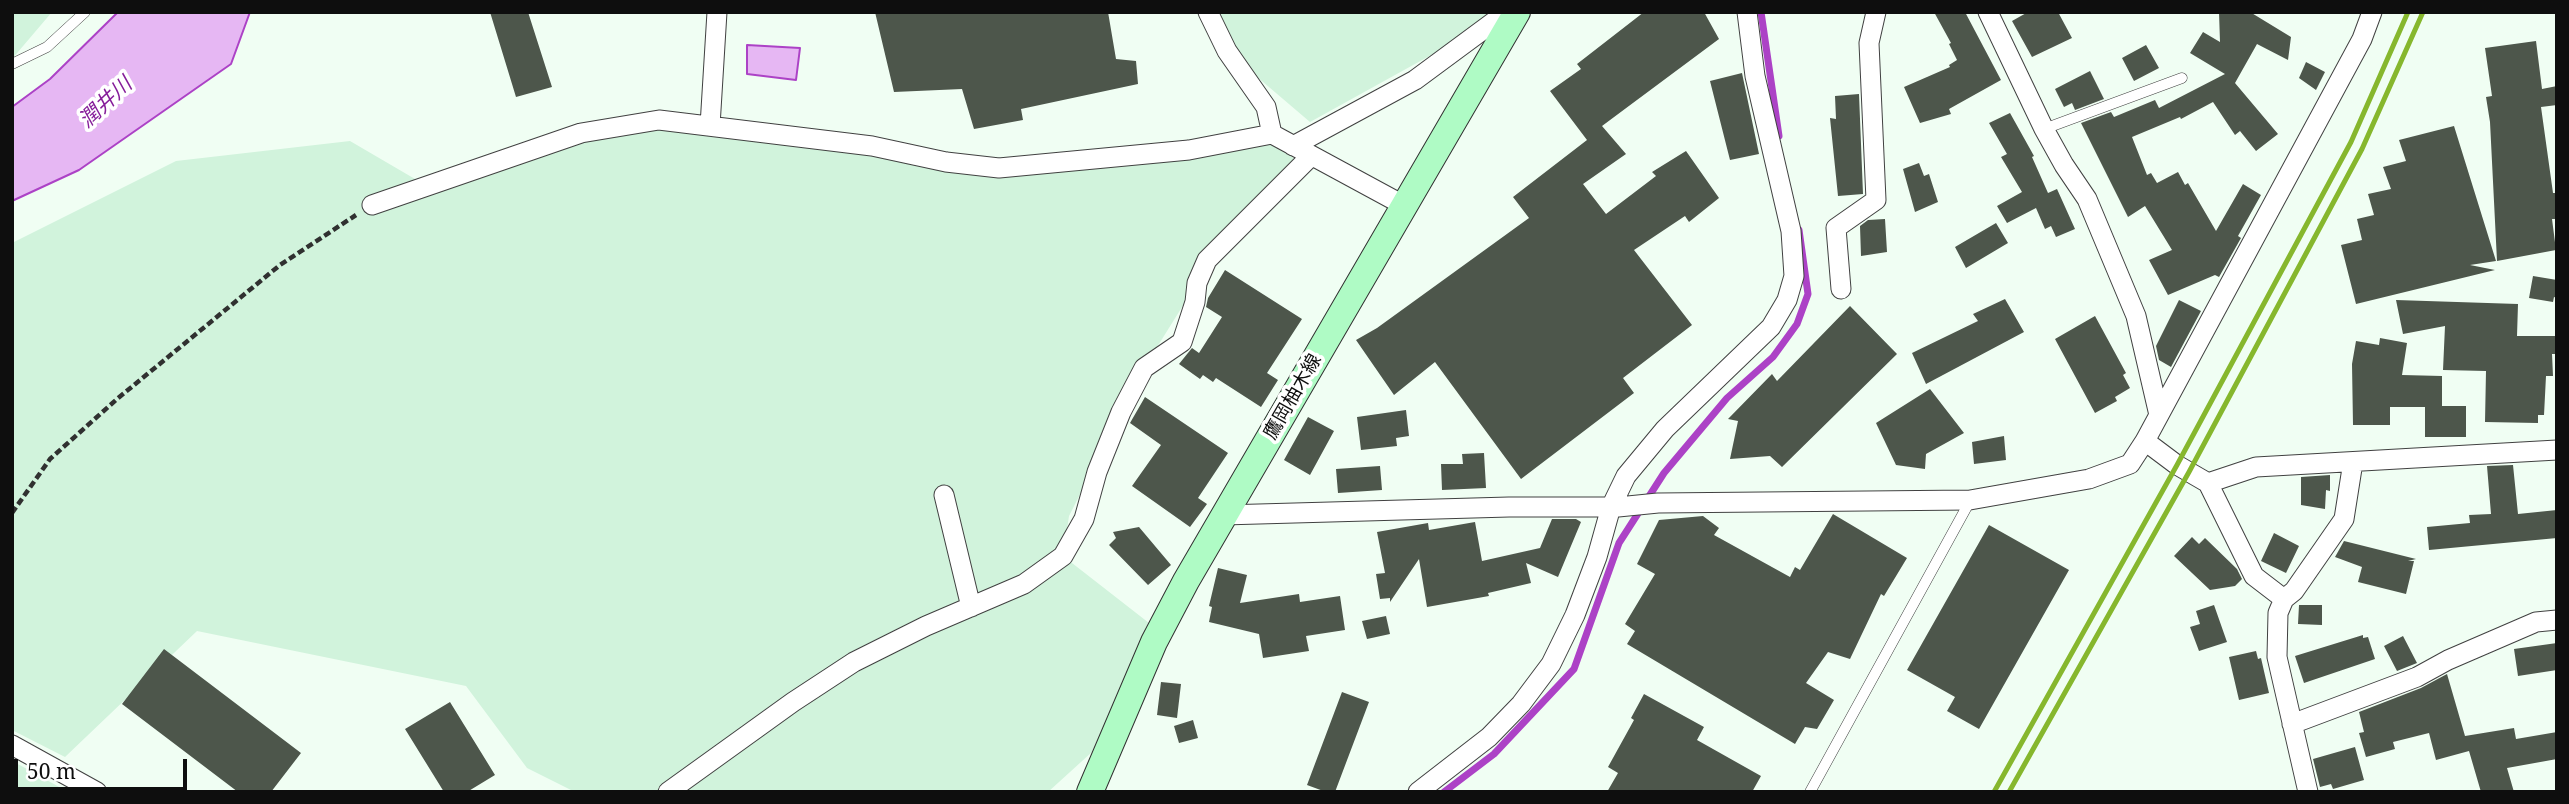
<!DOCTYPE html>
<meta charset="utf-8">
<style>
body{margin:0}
#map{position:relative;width:2569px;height:804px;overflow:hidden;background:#f0fef3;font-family:"Noto Serif",serif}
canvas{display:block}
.frame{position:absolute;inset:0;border:14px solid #0e0e0e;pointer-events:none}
.scale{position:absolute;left:14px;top:759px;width:173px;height:32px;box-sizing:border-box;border:4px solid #0e0e0e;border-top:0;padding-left:9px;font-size:21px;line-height:24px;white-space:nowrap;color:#0e0e0e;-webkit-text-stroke:5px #fff;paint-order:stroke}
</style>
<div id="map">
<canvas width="2569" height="804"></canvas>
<div class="frame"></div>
<div class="scale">50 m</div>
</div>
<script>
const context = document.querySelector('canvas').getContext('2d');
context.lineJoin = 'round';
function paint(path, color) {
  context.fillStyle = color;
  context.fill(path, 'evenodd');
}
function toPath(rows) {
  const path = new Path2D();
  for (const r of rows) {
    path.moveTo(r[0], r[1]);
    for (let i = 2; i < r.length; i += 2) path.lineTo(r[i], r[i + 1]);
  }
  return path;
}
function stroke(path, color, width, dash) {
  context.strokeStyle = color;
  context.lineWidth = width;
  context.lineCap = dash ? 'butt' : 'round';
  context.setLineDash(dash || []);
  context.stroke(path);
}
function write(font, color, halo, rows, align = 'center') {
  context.font = font + ' "Noto Serif","Noto Sans JP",serif';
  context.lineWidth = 7;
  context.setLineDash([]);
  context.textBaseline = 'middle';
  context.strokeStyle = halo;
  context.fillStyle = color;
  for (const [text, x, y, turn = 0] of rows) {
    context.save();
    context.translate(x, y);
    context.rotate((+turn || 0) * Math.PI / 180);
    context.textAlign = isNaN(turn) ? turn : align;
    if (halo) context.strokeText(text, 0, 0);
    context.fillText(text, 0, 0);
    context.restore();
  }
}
paint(toPath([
 [12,12,52,12,12,59],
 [1212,12,1509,12,1310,122,1249,70],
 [607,129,722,129,984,167,1272,134,1307,174,1197,283,1144,368,1069,516,1063,556,1149,623,1092,752,1048,792,575,792,527,768,466,686,197,631,65,757,12,730,12,243,176,161,350,141,427,186],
 [12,761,29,770,68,792,12,792]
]), '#d1f3dc');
const water = toPath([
 [118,12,250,12,231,64,79,170,12,201,12,107,50,79,118,12],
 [747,45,800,48,796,80,747,74,747,45]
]);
paint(water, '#e6b7f3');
stroke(water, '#ac42c6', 2);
stroke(toPath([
 [1761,12,1779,136],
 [1444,792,1494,754,1574,669,1619,543,1664,473,1727,398,1773,357,1797,324,1808,294,1799,230]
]), '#ac42c6', 7);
paint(toPath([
 [490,12,528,12,552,87,516,97],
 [875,12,1108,12,1116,59,1136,61,1138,84,1021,109,1023,120,974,129,962,89,894,92],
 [1644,12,1704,12,1719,39,1602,126,1626,154,1583,184,1606,214,1656,176,1652,172,1686,151,1719,198,1689,222,1685,216,1634,250,1692,325,1623,378,1634,393,1521,479,1435,362,1394,395,1356,340,1377,328,1529,218,1513,197,1587,140,1550,91,1581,69,1577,64],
 [1934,12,1965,12,2001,80,1949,109,1951,114,1920,123,1904,87,1950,67,1949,65,1957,60,1949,44,1951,43],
 [2028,12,2058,12,2072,38,2032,57,2012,21],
 [2219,12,2250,12,2291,37,2288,60,2257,44,2235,83,2278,134,2256,151,2240,131,2235,135,2213,102,2181,119,2180,117,2132,137,2147,175,2151,173,2157,183,2178,172,2185,185,2188,183,2216,231,2243,184,2261,195,2238,236,2241,238,2219,277,2215,275,2168,295,2149,260,2172,250,2145,206,2128,217,2081,123,2111,112,2114,117,2155,100,2159,108,2225,74,2190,53,2203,32,2220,42],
 [2536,41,2542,89,2557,86,2557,105,2541,107,2553,193,2557,193,2557,219,2552,219,2556,250,2497,261,2490,122,2486,97,2492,96,2485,48],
 [2146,45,2159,68,2134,81,2122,58],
 [2306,62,2325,72,2316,90,2299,78],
 [2090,71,2104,99,2075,110,2072,103,2064,107,2055,89],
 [1742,73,1759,154,1730,160,1710,81],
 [1859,94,1863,194,1838,196,1830,118,1836,119,1835,96],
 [2010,113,2034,156,2032,157,2048,193,2057,189,2075,229,2056,237,2051,226,2045,229,2036,208,2007,223,1997,206,2022,192,2001,157,2007,154,1989,123],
 [2454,126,2496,261,2470,265,2495,270,2356,304,2341,245,2362,240,2357,219,2374,215,2368,194,2391,189,2383,167,2406,161,2399,140],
 [1919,163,1924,176,1929,174,1938,202,1915,212,1903,169],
 [1885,219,1887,252,1861,256,1860,226,1868,220],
 [1996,223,2008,243,1966,268,1955,247],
 [1225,270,1302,319,1267,373,1278,380,1261,407,1216,378,1213,382,1203,375,1200,379,1179,364,1192,348,1199,353,1222,317,1206,307,1208,298],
 [2533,276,2557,280,2557,298,2554,297,2553,302,2529,298],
 [2005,299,2024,332,1926,384,1912,353,1978,321,1973,314],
 [2179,300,2201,311,2171,367,2159,360,2156,346],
 [2396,300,2518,304,2517,336,2557,336,2557,354,2552,354,2553,376,2546,376,2544,415,2538,415,2538,423,2485,422,2486,371,2443,370,2445,326,2403,334],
 [1850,306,1897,354,1782,467,1770,456,1730,459,1738,421,1728,419,1772,374,1777,381],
 [2095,316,2126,373,2123,375,2130,388,2115,397,2117,401,2095,413,2055,339],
 [2380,338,2407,343,2402,375,2442,376,2442,406,2466,406,2466,437,2425,437,2425,407,2390,407,2390,425,2353,425,2352,364,2356,341,2379,345],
 [1930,389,1964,433,1926,454,1925,469,1896,465,1876,423],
 [1145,397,1228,453,1198,498,1207,504,1190,527,1132,486,1161,445,1130,423],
 [1406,410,1409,436,1396,438,1397,446,1361,450,1357,417],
 [1308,417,1334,431,1310,475,1284,460],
 [2004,436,2006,460,1974,464,1972,442],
 [1484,453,1486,488,1442,490,1441,464,1463,464,1462,454],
 [2513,465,2518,514,2557,510,2557,538,2429,550,2427,527,2470,523,2469,515,2491,514,2487,466],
 [1380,466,1382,490,1338,493,1336,469],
 [2330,475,2330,491,2326,490,2325,509,2301,505,2301,477],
 [1833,514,1907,558,1884,596,1881,594,1850,659,1828,652,1806,683,1834,700,1817,729,1805,727,1795,744,1627,644,1635,631,1625,624,1655,574,1637,564,1659,520,1703,516,1719,528,1714,535,1790,577,1795,567,1800,570],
 [1552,519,1576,519,1581,522,1558,577,1526,563,1531,583,1488,593,1489,596,1427,607,1419,559,1390,602,1390,598,1380,599,1376,574,1385,573,1377,532,1428,523,1429,530,1475,522,1482,561,1540,548],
 [1989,525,2069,570,1979,729,1947,711,1955,697,1907,670],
 [1139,527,1171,565,1148,585,1109,545,1116,538,1113,532],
 [2274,533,2299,546,2286,573,2261,561],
 [2192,537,2199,544,2205,538,2237,569,2242,579,2235,586,2210,590,2174,556],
 [2344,541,2416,559,2408,561,2414,561,2406,594,2358,582,2362,567,2335,557],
 [1218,568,1247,575,1240,603,1299,594,1300,602,1340,596,1345,630,1306,636,1309,651,1263,658,1259,634,1209,622,1212,607,1209,606],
 [2214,605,2227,642,2199,651,2190,627,2200,624,2196,611],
 [2299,605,2322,605,2322,625,2298,624],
 [1386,616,1390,634,1367,639,1362,621],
 [2363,635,2363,638,2368,637,2375,659,2304,683,2295,656],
 [2403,636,2417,663,2397,671,2384,646],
 [2557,643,2557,670,2518,676,2514,649],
 [164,649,301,753,271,792,238,792,122,704],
 [2256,651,2258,659,2261,658,2269,693,2239,700,2229,657],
 [2447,674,2465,736,2514,728,2516,739,2557,732,2557,759,2507,768,2514,792,2481,792,2469,751,2436,760,2429,733,2393,742,2395,749,2366,757,2359,733,2364,732,2359,712,2421,688],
 [1161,682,1181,684,1177,718,1157,715],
 [1342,692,1369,702,1335,792,1326,792,1307,785],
 [1644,694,1704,727,1697,740,1761,776,1752,792,1607,792,1618,773,1608,767,1634,720,1631,718],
 [450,702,495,775,467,792,444,792,405,729],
 [1193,720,1198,738,1179,743,1174,726],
 [2355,747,2364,780,2333,789,2331,784,2320,787,2313,759]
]), '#4d564b');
const service = toPath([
 [12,64,47,47,85,12],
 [2044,129,2182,78],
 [1810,792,1970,501]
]);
const minor = toPath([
 [1208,12,1227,51,1266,107,1272,134],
 [1988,12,2044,129,2064,165,2087,199,2136,316,2159,415],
 [710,126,717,12],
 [1293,146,1415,80,1507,12],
 [372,205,581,133,659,120,872,146,946,162,999,168,1189,150,1272,134,1405,206],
 [1841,289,1836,228,1876,200,1869,43,1876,12],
 [2145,441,2177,465,2208,483,2256,467,2557,450],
 [2208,483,2254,576,2284,599],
 [944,495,971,607],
 [1223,515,1509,507,1618,507,1658,503,1970,500,2089,479,2130,464,2145,441,2362,39,2372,12],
 [2292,724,2417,677,2448,660,2536,622,2557,620],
 [12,745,97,792],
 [668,792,793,702,854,662,926,626,1024,584,1063,556,1084,519,1097,472,1121,412,1144,368,1182,342,1195,302,1197,283,1207,260,1311,156],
 [1418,792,1489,737,1521,704,1551,664,1575,615,1597,557,1611,507,1626,476,1665,429,1771,327,1787,300,1794,276,1791,231,1755,76,1747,12],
 [2308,792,2277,657,2278,613,2284,599,2294,591,2344,519,2353,462]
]);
const secondary = toPath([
 [1090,792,1154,642,1186,581,1517,12]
]);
stroke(service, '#414141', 11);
stroke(minor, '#414141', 21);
stroke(secondary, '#303030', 28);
stroke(toPath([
 [12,513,50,459,117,399,280,265,356,215]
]), '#303030', 4.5, [7, 3.5]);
stroke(service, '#fff', 10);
stroke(minor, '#fff', 19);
stroke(secondary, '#affbc5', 26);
stroke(toPath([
 [1994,792,2177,465,2351,142,2408,12],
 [2009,792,2189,472,2362,149,2423,12]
]), '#86b72d', 5);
write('19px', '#0e0e0e', '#fff', [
 ["鷹岡柚木線",1293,397,-60]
]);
write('italic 21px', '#861e9a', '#fff', [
 ["潤井川",106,103,-43]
]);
</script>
